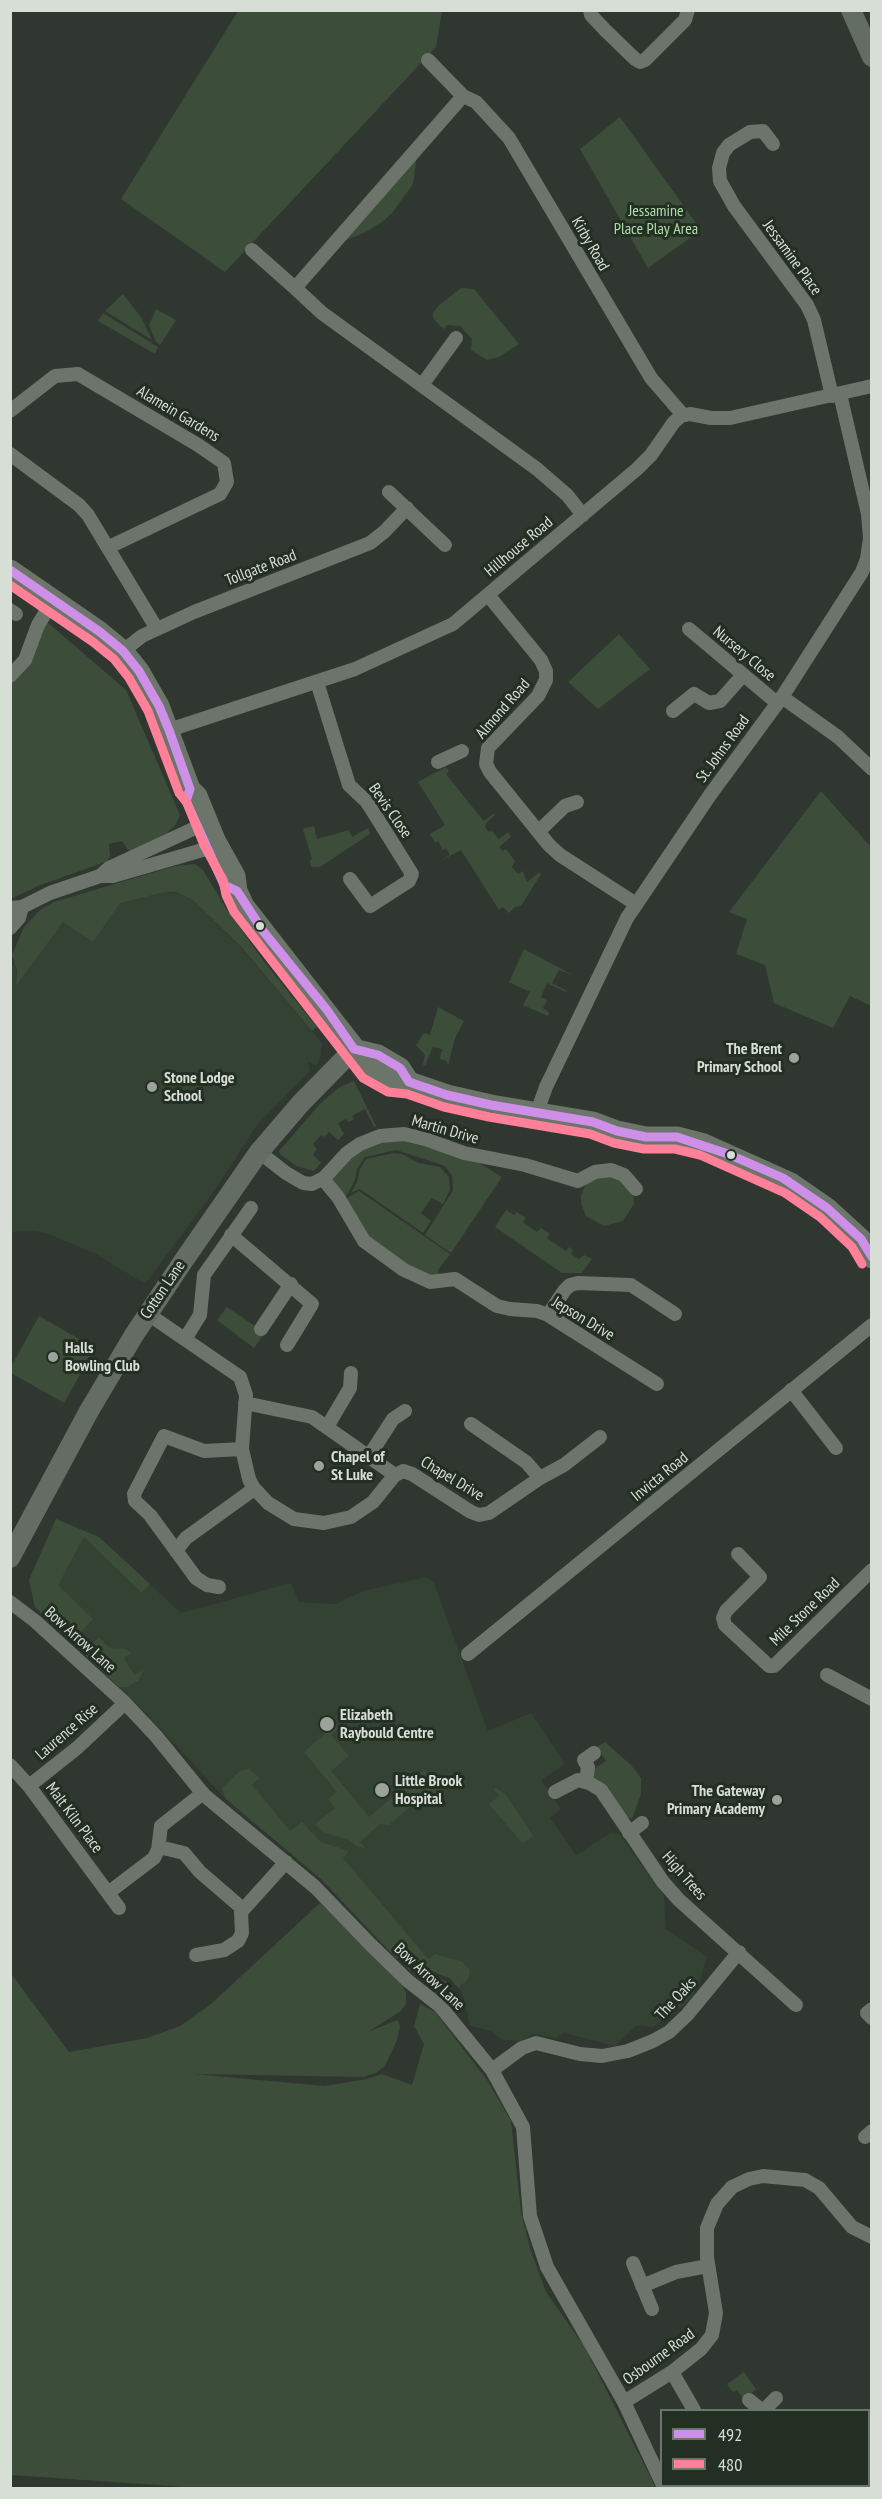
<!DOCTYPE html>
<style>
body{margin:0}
#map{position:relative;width:882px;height:2499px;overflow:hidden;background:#303630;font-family:"PT Sans Narrow",sans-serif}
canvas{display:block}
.frame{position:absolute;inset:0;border:12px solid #d7ded6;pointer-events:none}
.legend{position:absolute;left:660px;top:2409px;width:210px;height:78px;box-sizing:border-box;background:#242f23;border:2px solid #6c756b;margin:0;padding:8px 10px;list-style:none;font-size:18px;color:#d7ded6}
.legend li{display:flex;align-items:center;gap:12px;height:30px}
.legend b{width:30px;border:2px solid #6c756b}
</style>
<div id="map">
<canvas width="882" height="2499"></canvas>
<div class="frame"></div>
<ul class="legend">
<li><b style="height:8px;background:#ce8fe9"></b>492</li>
<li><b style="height:8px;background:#ff8098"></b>480</li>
</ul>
</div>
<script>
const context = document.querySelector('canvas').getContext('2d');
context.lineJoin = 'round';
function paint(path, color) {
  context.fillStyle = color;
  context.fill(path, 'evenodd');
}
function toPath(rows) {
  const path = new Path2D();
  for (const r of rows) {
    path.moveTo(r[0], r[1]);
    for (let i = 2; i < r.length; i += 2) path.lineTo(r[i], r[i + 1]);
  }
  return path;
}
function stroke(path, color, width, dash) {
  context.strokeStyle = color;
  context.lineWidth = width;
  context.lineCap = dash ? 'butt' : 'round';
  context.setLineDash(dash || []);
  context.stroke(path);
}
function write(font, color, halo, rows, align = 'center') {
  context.font = font + ' "PT Sans Narrow",sans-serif';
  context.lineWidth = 6;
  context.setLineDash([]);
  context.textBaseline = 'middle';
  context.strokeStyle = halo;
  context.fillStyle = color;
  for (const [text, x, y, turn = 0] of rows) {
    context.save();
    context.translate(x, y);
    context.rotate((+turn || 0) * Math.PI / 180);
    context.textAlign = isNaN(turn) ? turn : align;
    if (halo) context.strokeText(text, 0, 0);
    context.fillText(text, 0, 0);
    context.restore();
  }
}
paint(toPath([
 [166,892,182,894,193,900,244,951,322,1043,321,1055,316,1066,308,1062,310,1071,257,1125,213,1193,145,1284,96,1254,51,1235,36,1231,11,1232,11,966,15,963,17,979,67,915],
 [56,1519,99,1537,181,1613,291,1583,299,1602,335,1604,363,1591,426,1577,434,1583,488,1731,531,1713,565,1764,541,1780,561,1809,550,1818,576,1855,610,1833,619,1834,664,1895,666,1929,707,1957,698,1987,686,2004,653,2027,637,2025,615,2046,564,2033,556,2038,533,2034,521,2041,502,2040,491,2031,470,2026,463,1994,451,1979,396,1958,321,1879,226,1799,138,1705,35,1607,29,1580]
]), '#334232');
paint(toPath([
 [238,11,442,11,436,47,225,272,121,199],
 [620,117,701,230,648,268,580,149],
 [418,148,413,184,392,213,382,222,366,232,334,245],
 [461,288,474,289,519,344,499,357,487,360,471,350,472,339,460,326,447,325,444,329,440,326,433,318,433,313,438,306],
 [123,294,141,317,152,340,105,311],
 [156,309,176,320,160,345,156,342,149,325],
 [103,313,158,347,155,354,98,321],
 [46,621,126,690,180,815,176,824,165,835,134,850,128,850,122,841,109,844,110,855,108,861,38,886,11,899,11,680,28,666],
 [619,634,650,669,598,709,568,682],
 [446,767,449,771,446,774,482,819,484,821,494,813,495,815,486,823,485,827,489,832,492,831,499,839,508,832,511,837,499,847,503,851,506,849,515,861,512,867,518,874,523,871,527,882,540,872,541,874,521,906,515,907,509,913,503,907,499,910,461,850,437,863,450,855,446,848,441,851,442,848,438,841,435,843,430,834,445,825,418,782],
 [821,791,871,847,871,1006,850,996,833,1028,774,1003,765,965,736,954,747,919,729,912],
 [314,826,317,839,349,830,352,837,368,828,370,834,320,867,311,867,310,861,312,859,303,829],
 [195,864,203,870,227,910,265,963,317,1027,312,1031,243,949,193,900,176,892,166,892,120,903,93,942,63,922,16,986,17,970,12,955,24,927,40,910,54,902,175,866],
 [524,949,573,975,559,970,552,983,567,991,566,992,547,983,541,997,547,1000,543,1008,549,1012,548,1016,523,1005,530,992,509,982],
 [438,1007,464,1021,455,1038,448,1066,447,1061,440,1059,442,1049,433,1047,425,1065,423,1065,425,1055,416,1045,424,1033,430,1035],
 [354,1081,376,1126,374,1127,365,1109,352,1116,354,1120,348,1122,346,1119,338,1123,344,1134,338,1140,329,1132,324,1137,321,1135,313,1144,317,1149,313,1155,321,1163,314,1171,296,1166,280,1154,279,1151,320,1104,338,1088],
 [406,1139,476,1161,502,1177,451,1253,425,1235,453,1190,452,1176,445,1166,396,1150,365,1157,357,1169,355,1180,346,1197,331,1179,351,1156,371,1144],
 [394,1153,402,1154,419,1163,440,1167,449,1177,450,1190,443,1204,432,1198,421,1213,431,1221,423,1233,360,1189,351,1193,357,1182,360,1169,366,1159],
 [613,1173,633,1191,634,1204,623,1221,604,1226,586,1216,581,1203,581,1195,587,1182],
 [359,1191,450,1254,438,1270,439,1279,428,1279,371,1244,343,1200],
 [506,1210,514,1215,517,1212,521,1215,526,1218,523,1222,537,1232,541,1228,550,1234,547,1238,566,1251,569,1247,573,1250,571,1254,579,1259,584,1255,592,1259,582,1273,562,1273,495,1227],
 [227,1307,265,1333,254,1348,217,1320],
 [39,1316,95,1348,64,1403,11,1373,11,1367],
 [56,1519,99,1537,150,1584,142,1593,84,1537,58,1585,93,1619,80,1633,92,1644,99,1638,110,1648,125,1649,132,1653,124,1658,134,1675,143,1670,142,1674,138,1681,127,1687,119,1687,35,1607,29,1580],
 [335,1725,338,1729,331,1735,349,1756,331,1771,369,1817,425,1770,446,1794,435,1803,426,1793,389,1825,380,1824,360,1842,365,1848,358,1847,349,1840,323,1832,315,1824,335,1808,328,1799,337,1792,304,1752],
 [605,1742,631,1765,641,1778,641,1794,632,1819,626,1816,608,1787,605,1788,593,1780,594,1769,606,1761,597,1747],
 [249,1769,260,1778,252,1785,290,1831,302,1822,321,1842,349,1851,343,1858,428,1959,435,1954,461,1961,470,1970,468,1979,458,1988,450,1978,396,1958,321,1879,226,1799,222,1789,225,1785,240,1771],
 [496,1788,506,1795,533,1836,523,1844,489,1804,499,1796,494,1789],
 [320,1903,401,1982,406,1993,406,2004,401,2011,368,2032,397,2020,400,2026,397,2040,385,2066,376,2073,363,2077,194,2074,325,2086,367,2079,382,2074,412,2085,424,2044,414,2026,420,2004,435,2012,487,2080,511,2121,521,2212,530,2248,546,2292,584,2346,656,2488,200,2488,11,2475,10,1972,69,2052,147,2038,180,2026,211,2004],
 [405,1966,446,1981,452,1988,443,1992,436,1991],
 [744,2372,756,2389,744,2400,737,2390,733,2392,727,2384]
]), '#3c4d3a');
stroke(toPath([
 [590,10,591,15,605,30,635,59,640,62,645,60,685,20,688,10],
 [428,60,463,96],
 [773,144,763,131,750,132,729,145,723,153,719,168,720,181,734,206,807,305,814,320,832,396],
 [252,250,295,288],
 [422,385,456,338],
 [10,411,55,376,78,374,198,445,224,463,227,482,220,494,109,547],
 [10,454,79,505,88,515,157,629],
 [389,492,445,545],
 [583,515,567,495,537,469,322,313,295,288,463,96,476,102,509,138,651,378,683,415],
 [488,595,541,660,546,671,546,680,538,696,488,748,486,764,490,772,549,845,560,855,636,904],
 [10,610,16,614],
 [689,629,777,703],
 [123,651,142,636,194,612,370,543,384,532,407,508],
 [10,676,25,660,38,625,54,599],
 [317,682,349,785,367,802,412,874,409,881,370,906,350,879],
 [782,697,838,737,872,769],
 [673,711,694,694,709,703,720,701,743,675],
 [169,730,355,669,453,624,637,469,651,455,674,422,681,416,690,414,711,418,730,418,872,386],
 [438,762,462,751],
 [538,832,565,806,577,802],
 [100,876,109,868,208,822],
 [10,908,22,907,50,893,100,876,113,876,206,849,215,840],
 [10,928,19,918,22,907],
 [537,1112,546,1087,627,918,710,795,782,697,862,572,867,559,870,538,868,514,840,394],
 [259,1152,286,1173,303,1183,312,1184,324,1178,347,1153,360,1144,380,1136,404,1134,425,1139,464,1153,525,1165,578,1181,595,1172,611,1170,624,1175,636,1189],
 [323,1179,338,1197,364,1241,404,1270,430,1282,455,1279,497,1306,510,1309,537,1311,548,1315,657,1384],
 [231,1235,312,1304,287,1345],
 [148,1314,240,1377,246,1395,242,1449,249,1479,253,1487,268,1503,294,1519,324,1523,351,1517,373,1502,394,1476,403,1471,412,1474,471,1512,479,1515,489,1513,540,1478,526,1462,471,1424],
 [548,1315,564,1291,570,1285,578,1283,631,1285,675,1314],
 [261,1329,291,1284],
 [185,1339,200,1315,204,1275,251,1208],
 [791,1390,836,1448],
 [245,1403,312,1417,395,1475],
 [327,1427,350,1388,351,1373],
 [369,1456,393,1419,405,1411],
 [540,1478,564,1465,600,1437],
 [176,1551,186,1538,254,1489],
 [738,1554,760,1577,726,1611,723,1618,725,1625,769,1666,774,1666,872,1570],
 [219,1587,207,1585,196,1578,150,1515,135,1501,134,1494,164,1436,204,1451,242,1449],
 [10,1602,35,1621,125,1703,156,1736,204,1795,315,1887,370,1944,408,1981,440,2006,492,2070,523,2127,530,2216,547,2267,624,2402,662,2483],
 [468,1654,872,1325],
 [827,1675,872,1699],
 [10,1765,29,1786,108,1893,154,1858,158,1850,161,1826,203,1793],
 [586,1782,588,1767,584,1760,594,1753],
 [29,1786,77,1748,125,1703],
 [555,1792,578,1780,589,1783,601,1790,663,1882,679,1900,796,2005],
 [629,1833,642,1823],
 [159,1847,184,1853,200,1872,243,1909],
 [108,1893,119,1908],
 [196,1955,224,1950,238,1941,242,1933,241,1912,286,1862],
 [872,2009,867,2013,872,2018],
 [492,2070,522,2048,536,2043,580,2054,602,2056,628,2051,653,2041,669,2032,687,2015,739,1952],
 [865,2137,872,2131],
 [633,2263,652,2309],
 [642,2286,676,2272,708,2266],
 [672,2372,694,2410],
 [749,2400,761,2410],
 [624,2402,672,2372,701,2349,712,2335,716,2313,707,2257,707,2228,717,2204,732,2187,749,2179,763,2176,805,2180,819,2188,852,2227,872,2237],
 [764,2410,776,2398]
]), '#6c746b', 14);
stroke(toPath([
 [851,10,872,57],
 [10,1558,89,1411,134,1335,184,1260,259,1152,301,1103,354,1049]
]), '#636d63', 20);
stroke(toPath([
 [10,570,100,632,123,651,139,671,159,706,190,789,197,796,215,840,235,876,237,891,244,906,370,1068,392,1081,409,1082,447,1095,491,1105,593,1122,617,1131,646,1137,677,1137,704,1144,791,1183,827,1208,861,1239,872,1258],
 [357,1050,378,1055,400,1068,409,1082]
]), '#6b756a', 21);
stroke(toPath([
 [868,2438,872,2436],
 [808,2488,812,2486],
 [856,2488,860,2486]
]), '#697468', 22);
stroke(toPath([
 [10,570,100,632,123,651,139,671,159,706,169,730,190,789,186,801,224,885,237,891,263,931,327,1010,354,1049,378,1055,400,1068,409,1082,447,1095,491,1105,593,1122,617,1131,646,1137,677,1137,728,1154,783,1178,827,1208,861,1239,872,1257]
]), '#ce8fe9', 9);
stroke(toPath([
 [10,585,93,642,114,659,129,678,148,711,179,793,187,803,204,845,223,880,226,895,234,912,363,1078,388,1092,407,1094,444,1107,489,1117,590,1134,614,1143,644,1149,675,1149,700,1155,785,1193,820,1217,852,1247,862,1264]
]), '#ff8098', 9);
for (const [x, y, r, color] of [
 [260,926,5,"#d7ded6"],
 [794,1058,6,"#9da39c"],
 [152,1087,6,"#9da39c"],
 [731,1155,5,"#d7ded6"],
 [53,1357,6,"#9da39c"],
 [319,1466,6,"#9da39c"],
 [327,1724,8,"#9da39c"],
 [382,1790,8,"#9da39c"],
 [777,1800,6,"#9da39c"]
]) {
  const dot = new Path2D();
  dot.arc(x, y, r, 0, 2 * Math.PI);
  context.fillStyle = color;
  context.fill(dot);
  stroke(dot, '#242f23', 2);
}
write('16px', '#afddac', '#242f23', [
 ["Jessamine",656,211],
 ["Place Play Area",656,229]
]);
write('16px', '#d7ded6', '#242f23', [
 ["Kirby Road",590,244,60],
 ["Jessamine Place",792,258,54],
 ["Alamein Gardens",178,414,31],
 ["Hillhouse Road",519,547,-40],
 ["Tollgate Road",261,568,-21],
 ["Nursery Close",744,654,40],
 ["Almond Road",503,709,-49],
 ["St. Johns Road",723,749,-54],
 ["Bevis Close",390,811,55],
 ["Martin Drive",445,1130,16],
 ["Cotton Lane",163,1290,-56],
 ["Jepson Drive",583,1319,31],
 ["Invicta Road",660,1477,-39],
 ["Chapel Drive",452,1479,31],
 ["Mile Stone Road",805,1612,-44],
 ["Bow Arrow Lane",80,1640,42],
 ["Laurence Rise",67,1732,-41],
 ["Malt Kiln Place",74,1818,53],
 ["High Trees",684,1876,49],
 ["Bow Arrow Lane",429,1977,43],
 ["The Oaks",676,1999,-47],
 ["Osbourne Road",659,2357,-36]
]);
write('bold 16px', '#d7ded6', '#242f23', [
 ["The Brent",782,1049,"right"],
 ["Primary School",782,1067,"right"],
 ["Stone Lodge",164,1078],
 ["School",164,1096],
 ["Halls",65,1348],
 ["Bowling Club",65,1366],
 ["Chapel of",331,1457],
 ["St Luke",331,1475],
 ["Elizabeth",340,1715],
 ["Raybould Centre",340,1733],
 ["Little Brook",395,1781],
 ["Hospital",395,1799],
 ["The Gateway",765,1791,"right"],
 ["Primary Academy",765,1809,"right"]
], 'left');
</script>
